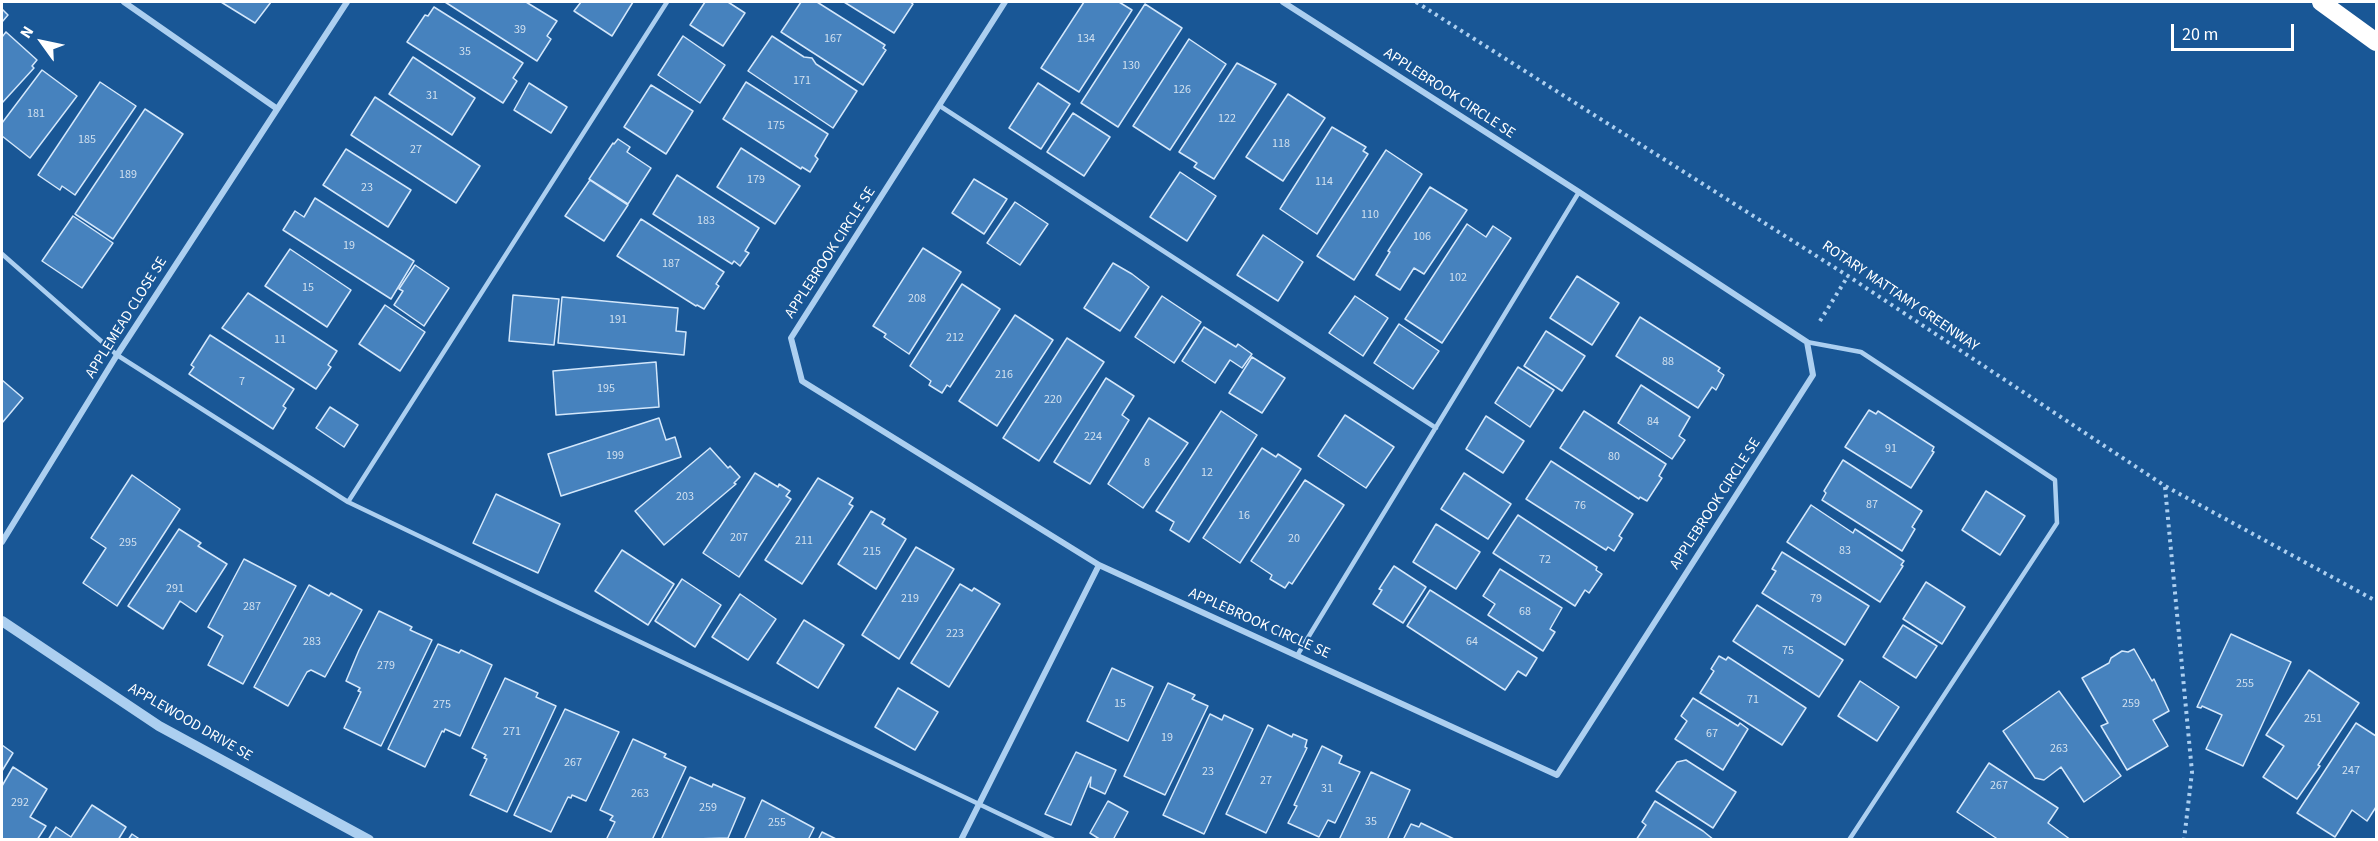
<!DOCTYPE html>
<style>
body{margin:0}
#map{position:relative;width:2378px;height:841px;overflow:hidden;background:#195796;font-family:"Source Sans 3",sans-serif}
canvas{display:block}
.frame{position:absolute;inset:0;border:3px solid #fff;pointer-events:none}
.north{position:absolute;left:12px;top:12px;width:60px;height:60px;-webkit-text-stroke:4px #195796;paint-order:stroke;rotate:303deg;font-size:16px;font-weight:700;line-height:24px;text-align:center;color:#fff}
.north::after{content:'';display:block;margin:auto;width:21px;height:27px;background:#fff;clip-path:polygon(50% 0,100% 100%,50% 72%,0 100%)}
.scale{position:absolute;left:2171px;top:24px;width:123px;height:27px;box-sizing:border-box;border:3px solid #fff;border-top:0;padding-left:8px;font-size:18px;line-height:21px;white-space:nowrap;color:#fff;-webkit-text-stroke:4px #195796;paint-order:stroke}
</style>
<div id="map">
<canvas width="2378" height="841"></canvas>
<div class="frame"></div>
<div class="north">N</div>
<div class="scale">20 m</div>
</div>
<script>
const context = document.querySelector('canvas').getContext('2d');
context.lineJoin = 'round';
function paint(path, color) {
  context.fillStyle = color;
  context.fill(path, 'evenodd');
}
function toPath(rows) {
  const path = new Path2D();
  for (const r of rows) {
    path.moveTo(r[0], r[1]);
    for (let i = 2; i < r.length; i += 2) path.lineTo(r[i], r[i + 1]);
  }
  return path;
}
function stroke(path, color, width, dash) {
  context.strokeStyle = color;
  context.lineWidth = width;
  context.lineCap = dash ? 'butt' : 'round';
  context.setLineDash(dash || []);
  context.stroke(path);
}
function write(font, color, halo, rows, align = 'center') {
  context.font = font + ' "Source Sans 3",sans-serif';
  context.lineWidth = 4.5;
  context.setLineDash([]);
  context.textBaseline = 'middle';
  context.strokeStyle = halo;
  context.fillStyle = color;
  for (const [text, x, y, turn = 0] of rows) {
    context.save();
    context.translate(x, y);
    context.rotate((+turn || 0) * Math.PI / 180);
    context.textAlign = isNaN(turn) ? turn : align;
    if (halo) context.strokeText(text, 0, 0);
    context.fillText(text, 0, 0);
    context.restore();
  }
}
const building = toPath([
 [221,2,271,2,255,23,221,2],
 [445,2,526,2,557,21,547,36,551,39,537,61,445,2],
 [581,2,633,2,612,36,574,11,581,2],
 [705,2,728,2,745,13,723,46,690,25,705,2],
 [801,2,817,2,885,45,883,48,886,50,863,85,781,32,801,2],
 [844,2,910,2,913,4,894,33,844,2],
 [1084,2,1119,2,1132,10,1079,92,1041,68,1084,2],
 [1145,4,1182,28,1118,127,1081,103,1145,4],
 [434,7,523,63,513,78,517,81,503,103,407,42,425,15,428,16,434,7],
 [2,9,8,15,2,22,2,9],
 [6,32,37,60,32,66,34,68,2,103,2,37,6,32],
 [683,36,725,65,700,103,658,75,683,36],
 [772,36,804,57,812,58,816,64,857,91,833,128,748,71,772,36],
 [1189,39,1226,64,1170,150,1133,126,1189,39],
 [413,57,475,98,452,135,389,94,413,57],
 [1237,63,1276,84,1214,179,1194,167,1197,163,1179,152,1237,63],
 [42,70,77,96,30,158,2,136,2,123,42,70],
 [100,82,136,106,75,195,62,186,60,190,38,175,100,82],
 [746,82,828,134,815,156,818,159,810,172,802,167,801,169,723,119,746,82],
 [529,83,567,107,551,133,514,110,529,83],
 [1038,83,1070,104,1041,149,1009,128,1038,83],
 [651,85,693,111,666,154,624,127,651,85],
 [1288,94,1325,118,1283,181,1246,157,1288,94],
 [375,97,480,166,456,203,351,135,375,97],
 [145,109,183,134,113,239,75,214,145,109],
 [1073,113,1110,137,1084,176,1047,152,1073,113],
 [1332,127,1366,147,1363,151,1368,154,1317,234,1280,209,1332,127],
 [618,139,630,147,627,152,651,168,628,204,589,179,613,143,614,144,618,139],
 [741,148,800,186,775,224,717,187,741,148],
 [346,149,411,190,388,227,323,185,346,149],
 [1386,150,1422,174,1354,280,1317,256,1386,150],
 [1180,172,1216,196,1187,241,1150,217,1180,172],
 [677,175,759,228,745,251,749,253,740,266,734,261,732,264,653,214,677,175],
 [974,179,1007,199,984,234,952,213,974,179],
 [590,180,628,205,604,241,565,216,590,180],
 [1430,187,1467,210,1424,274,1414,268,1400,290,1376,275,1390,252,1388,251,1430,187],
 [315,198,414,261,391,299,283,230,295,211,304,217,315,198],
 [1015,202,1048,224,1020,265,987,243,1015,202],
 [73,216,113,243,82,288,42,261,73,216],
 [641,219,724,272,716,284,719,286,704,309,697,305,696,306,617,256,641,219],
 [1467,224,1486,237,1493,226,1511,238,1442,343,1405,319,1467,224],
 [1263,235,1303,262,1278,301,1237,275,1263,235],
 [923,248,961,272,909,354,884,337,886,334,873,326,923,248],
 [290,249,351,290,327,327,265,286,290,249],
 [1113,263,1132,274,1149,287,1120,331,1084,308,1113,263],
 [415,265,449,288,424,326,394,305,403,291,399,289,415,265],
 [1577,276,1619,303,1592,345,1550,318,1577,276],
 [962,284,1000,309,950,387,947,385,942,393,929,385,931,381,910,366,962,284],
 [248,293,337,351,328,365,331,367,316,389,222,328,248,293],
 [513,295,559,299,554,345,509,341,513,295],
 [1162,296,1201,322,1174,363,1135,337,1162,296],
 [1355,296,1388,318,1363,356,1329,333,1355,296],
 [562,297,678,308,676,331,686,332,684,355,558,343,562,297],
 [385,305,425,332,400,371,359,344,385,305],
 [1015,315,1053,340,997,426,959,401,1015,315],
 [1640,317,1720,368,1718,371,1724,375,1716,390,1712,387,1698,408,1616,356,1640,317],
 [1399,324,1439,351,1413,389,1374,363,1399,324],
 [1204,327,1236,347,1238,344,1252,354,1242,368,1230,360,1215,383,1182,361,1204,327],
 [1546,331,1585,356,1562,391,1524,366,1546,331],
 [210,335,294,389,283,406,286,408,273,429,189,374,194,367,191,365,210,335],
 [1067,338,1104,362,1039,461,1003,438,1067,338],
 [1252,357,1285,378,1262,413,1229,393,1252,357],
 [656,362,659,407,556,415,553,371,656,362],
 [1518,367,1554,390,1530,427,1495,403,1518,367],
 [1106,378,1134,396,1122,415,1129,420,1090,484,1054,462,1106,378],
 [2,380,23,398,2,423,2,380],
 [1641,385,1690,417,1679,436,1685,440,1672,459,1618,423,1641,385],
 [330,407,358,425,344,447,316,428,330,407],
 [1869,410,1876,414,1878,411,1934,447,1932,451,1934,452,1911,488,1845,447,1869,410],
 [1221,411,1257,435,1189,542,1170,530,1174,522,1156,511,1221,411],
 [1584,411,1666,464,1659,476,1662,478,1647,501,1640,497,1639,499,1560,448,1584,411],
 [1345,415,1394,447,1366,488,1318,456,1345,415],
 [1486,416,1524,441,1503,473,1466,449,1486,416],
 [659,418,666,440,675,437,681,457,561,496,548,454,659,418],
 [1149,418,1188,443,1143,508,1108,484,1149,418],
 [710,448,728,468,730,466,740,477,734,483,736,484,664,545,635,511,710,448],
 [1262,448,1276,457,1278,454,1301,469,1240,563,1203,538,1262,448],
 [1843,460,1922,511,1912,527,1915,529,1902,551,1822,500,1826,493,1824,491,1843,460],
 [1551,461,1633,514,1619,536,1622,538,1614,551,1608,547,1606,550,1526,499,1551,461],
 [755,473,778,487,779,484,790,491,786,496,791,499,739,577,703,553,755,473],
 [1464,473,1511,504,1488,539,1441,509,1464,473],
 [132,475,180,509,117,606,83,583,106,548,91,538,132,475],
 [818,478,853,498,849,504,853,506,802,584,765,560,818,478],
 [1305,480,1344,505,1292,584,1289,582,1285,588,1270,579,1272,575,1251,561,1305,480],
 [1986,491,2025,516,2000,555,1962,530,1986,491],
 [496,494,560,524,538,573,473,543,496,494],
 [1811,505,1853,533,1855,529,1904,561,1901,565,1903,566,1880,602,1787,542,1811,505],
 [871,511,885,519,882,524,906,539,876,589,838,564,871,511],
 [1518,515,1597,567,1596,570,1602,574,1589,593,1585,590,1575,606,1493,553,1518,515],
 [1436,524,1480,552,1456,589,1413,562,1436,524],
 [179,529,201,543,198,546,227,564,196,612,180,601,163,629,128,606,179,529],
 [916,547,954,569,899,659,862,635,916,547],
 [622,550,674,584,648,625,595,591,622,550],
 [1782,552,1869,606,1845,645,1762,593,1776,571,1772,569,1782,552],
 [244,559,296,586,243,684,208,665,223,636,208,627,244,559],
 [1394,566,1426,587,1403,623,1373,604,1382,590,1379,589,1394,566],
 [1500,569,1562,608,1550,629,1555,632,1543,651,1488,615,1495,604,1483,596,1500,569],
 [682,579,721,605,695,647,655,621,682,579],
 [1926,582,1965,607,1942,644,1903,619,1926,582],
 [960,584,972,591,974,588,1000,604,949,687,911,663,960,584],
 [309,585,329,596,331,593,362,610,325,677,311,670,307,672,288,706,254,687,309,585],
 [1430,590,1537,658,1526,676,1518,671,1505,690,1407,626,1430,590],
 [740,594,776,619,748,660,712,637,740,594],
 [1757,605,1843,660,1819,697,1733,641,1757,605],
 [379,611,412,627,410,630,432,640,381,746,344,728,361,692,358,691,360,688,346,681,359,650,379,611],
 [804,620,844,645,818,688,777,663,804,620],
 [1903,625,1937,646,1916,678,1883,657,1903,625],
 [2231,634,2291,662,2243,766,2206,749,2222,715,2202,706,2201,708,2197,707,2231,634],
 [438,644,459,653,461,650,492,665,460,736,445,729,444,732,442,731,425,767,388,749,438,644],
 [2134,649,2152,681,2154,679,2169,711,2153,720,2168,746,2127,770,2101,726,2108,723,2082,678,2109,663,2111,658,2122,651,2128,652,2134,649],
 [1719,656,1726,660,1728,657,1806,708,1782,745,1700,693,1714,671,1711,669,1719,656],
 [1112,668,1153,687,1128,741,1087,721,1112,668],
 [2309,670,2359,703,2318,765,2320,766,2297,799,2263,777,2284,746,2266,735,2309,670],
 [505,678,538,693,536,697,556,706,507,812,470,795,487,759,484,758,486,755,472,748,505,678],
 [1860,681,1899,707,1877,741,1838,716,1860,681],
 [1168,683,1195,695,1192,699,1208,706,1165,795,1124,776,1168,683],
 [898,688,938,712,915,750,875,727,898,688],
 [2059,691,2121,776,2084,802,2061,767,2044,780,2035,778,2003,731,2059,691],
 [1693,698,1738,726,1740,723,1748,729,1723,770,1675,739,1687,721,1681,716,1693,698],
 [565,709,619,732,586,801,572,795,571,798,568,797,551,832,514,815,565,709],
 [1210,714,1222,720,1224,715,1253,729,1204,834,1163,815,1210,714],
 [2356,723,2376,736,2376,807,2367,821,2352,810,2335,837,2297,813,2356,723],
 [1268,725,1292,737,1293,734,1307,740,1305,747,1307,748,1266,833,1226,814,1268,725],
 [633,739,666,754,664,757,686,767,652,840,606,840,615,822,610,820,613,816,600,810,633,739],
 [2,745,13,753,2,771,2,745],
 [1322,746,1342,756,1339,763,1360,772,1335,823,1328,820,1319,837,1288,823,1297,806,1294,805,1322,746],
 [1076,752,1116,770,1105,794,1090,787,1091,777,1071,825,1045,814,1076,752],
 [1686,760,1736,792,1713,828,1656,791,1677,762,1686,760],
 [1989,763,2058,808,2048,823,2071,840,1999,840,1957,812,1989,763],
 [13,767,47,789,30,817,46,826,37,840,2,840,2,786,13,767],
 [1371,772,1410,790,1387,840,1339,840,1371,772],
 [690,777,712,787,713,784,745,798,728,838,661,840,690,777],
 [762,800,814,828,808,840,744,840,762,800],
 [1108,801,1128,812,1113,840,1101,840,1090,833,1108,801],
 [1655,801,1703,831,1714,840,1636,840,1646,825,1642,822,1655,801],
 [92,805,126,827,118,840,48,840,56,827,71,837,92,805],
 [1421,823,1454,839,1403,840,1411,824,1419,827,1421,823],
 [822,832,838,840,818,840,822,832],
 [132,834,141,840,128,840,132,834]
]);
paint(building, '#4682be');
stroke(building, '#d3e7fb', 1.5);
stroke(toPath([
 [1416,2,1848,276,2165,486,2376,601],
 [1820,321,1848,276],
 [2165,487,2192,772,2184,840]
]), '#accff0', 4, [3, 4.5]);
stroke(toPath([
 [940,106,1436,428],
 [2,254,117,355,348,502,1054,840],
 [1807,342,1861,352,2055,480,2057,523,1849,840],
 [348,502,667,2],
 [1298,654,1579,192]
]), '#accff0', 4.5);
stroke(toPath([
 [124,2,276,108],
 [1005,2,791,338,802,381,1099,565,1557,775,1813,375,1807,342,1579,192,1283,2],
 [2,542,117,355,347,2],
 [961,840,1099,565]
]), '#accff0', 6);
stroke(toPath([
 [2,621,159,726,369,840]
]), '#accff0', 10);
stroke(toPath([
 [2321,2,2376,42]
]), '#fff', 18);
write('12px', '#d1e0ef', null, [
 ["39",520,30],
 ["167",833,39],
 ["134",1086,39],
 ["35",465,52],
 ["130",1131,66],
 ["171",802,81],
 ["126",1182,90],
 ["31",432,96],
 ["181",36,114],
 ["122",1227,119],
 ["175",776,126],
 ["185",87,140],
 ["118",1281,144],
 ["27",416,150],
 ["189",128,175],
 ["179",756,180],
 ["114",1324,182],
 ["23",367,188],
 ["110",1370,215],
 ["183",706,221],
 ["106",1422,237],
 ["19",349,246],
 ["187",671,264],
 ["102",1458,278],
 ["15",308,288],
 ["208",917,299],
 ["191",618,320],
 ["212",955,338],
 ["11",280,340],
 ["88",1668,362],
 ["216",1004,375],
 ["7",242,382],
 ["195",606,389],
 ["220",1053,400],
 ["84",1653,422],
 ["224",1093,437],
 ["91",1891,449],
 ["199",615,456],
 ["80",1614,457],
 ["8",1147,463],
 ["12",1207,473],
 ["203",685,497],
 ["87",1872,505],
 ["76",1580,506],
 ["16",1244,516],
 ["207",739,538],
 ["20",1294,539],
 ["211",804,541],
 ["295",128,543],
 ["83",1845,551],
 ["215",872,552],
 ["72",1545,560],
 ["291",175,589],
 ["219",910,599],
 ["79",1816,599],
 ["287",252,607],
 ["68",1525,612],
 ["223",955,634],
 ["283",312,642],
 ["64",1472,642],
 ["75",1788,651],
 ["279",386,666],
 ["255",2245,684],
 ["71",1753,700],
 ["15",1120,704],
 ["259",2131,704],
 ["275",442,705],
 ["251",2313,719],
 ["271",512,732],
 ["67",1712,734],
 ["19",1167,738],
 ["263",2059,749],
 ["267",573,763],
 ["247",2351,771],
 ["23",1208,772],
 ["27",1266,781],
 ["267",1999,786],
 ["31",1327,789],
 ["263",640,794],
 ["292",20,803],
 ["259",708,808],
 ["35",1371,822],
 ["255",777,823]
]);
write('15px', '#fff', '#195796', [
 ["APPLEBROOK CIRCLE SE",1449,94,33],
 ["APPLEBROOK CIRCLE SE",831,253,-57],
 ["ROTARY MATTAMY GREENWAY",1900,297,34],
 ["APPLEMEAD CLOSE SE",127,318,-58],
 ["APPLEBROOK CIRCLE SE",1716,504,-57],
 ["APPLEBROOK CIRCLE SE",1259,624,24],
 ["APPLEWOOD DRIVE SE",190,723,30]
]);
</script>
